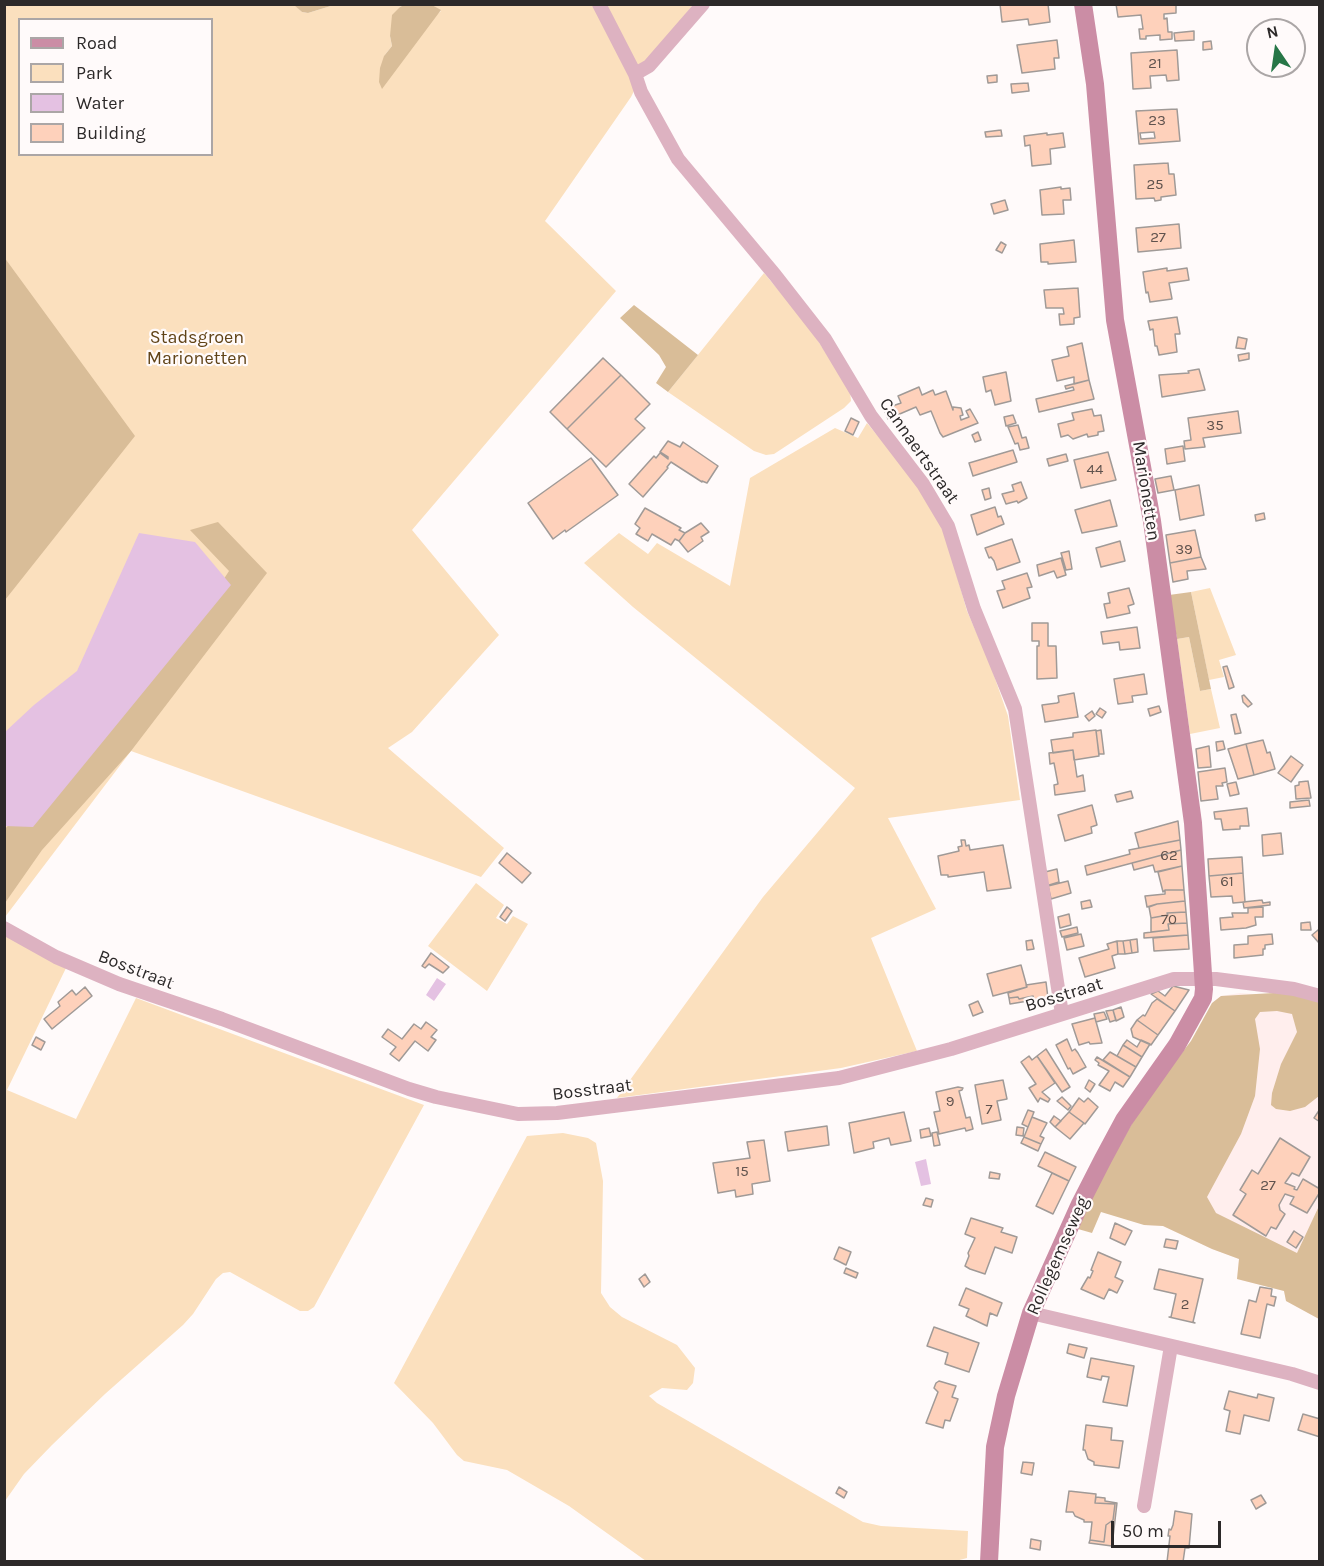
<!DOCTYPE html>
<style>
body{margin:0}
#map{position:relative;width:1324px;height:1566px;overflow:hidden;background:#fffafa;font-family:Karla,sans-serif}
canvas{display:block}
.frame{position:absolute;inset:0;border:6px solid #2c2929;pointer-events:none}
.legend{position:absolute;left:18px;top:18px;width:195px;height:138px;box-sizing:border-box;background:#fffafa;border:2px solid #aba6a6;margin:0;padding:8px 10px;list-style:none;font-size:18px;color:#2c2929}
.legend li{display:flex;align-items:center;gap:12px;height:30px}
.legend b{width:30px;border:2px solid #aba6a6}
.north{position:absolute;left:1246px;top:18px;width:60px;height:60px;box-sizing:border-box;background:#fffafa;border:2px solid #aba6a6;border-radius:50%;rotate:347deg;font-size:16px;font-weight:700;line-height:24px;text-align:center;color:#2c2929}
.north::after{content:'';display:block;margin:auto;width:21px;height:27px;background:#277647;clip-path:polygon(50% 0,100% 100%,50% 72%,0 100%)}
.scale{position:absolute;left:1111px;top:1521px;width:110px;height:27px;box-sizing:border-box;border:3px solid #2c2929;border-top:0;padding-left:8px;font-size:18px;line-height:21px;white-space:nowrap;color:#2c2929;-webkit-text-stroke:4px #fffafa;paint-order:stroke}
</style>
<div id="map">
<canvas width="1324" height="1566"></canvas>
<div class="frame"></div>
<ul class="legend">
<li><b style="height:8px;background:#cb8da5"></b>Road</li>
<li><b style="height:16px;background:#fbe0be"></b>Park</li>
<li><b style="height:16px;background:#e4c1e2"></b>Water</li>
<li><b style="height:16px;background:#fed1bb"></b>Building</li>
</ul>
<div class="north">N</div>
<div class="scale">50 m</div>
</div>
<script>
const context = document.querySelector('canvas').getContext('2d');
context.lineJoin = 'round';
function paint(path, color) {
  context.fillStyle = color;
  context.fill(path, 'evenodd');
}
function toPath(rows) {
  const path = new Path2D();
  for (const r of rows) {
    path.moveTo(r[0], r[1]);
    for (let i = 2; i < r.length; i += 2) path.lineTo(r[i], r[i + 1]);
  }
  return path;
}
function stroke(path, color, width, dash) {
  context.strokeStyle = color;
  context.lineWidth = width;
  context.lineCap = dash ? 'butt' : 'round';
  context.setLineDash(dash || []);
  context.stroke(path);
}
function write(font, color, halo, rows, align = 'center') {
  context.font = font + ' Karla,sans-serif';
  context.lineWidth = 4.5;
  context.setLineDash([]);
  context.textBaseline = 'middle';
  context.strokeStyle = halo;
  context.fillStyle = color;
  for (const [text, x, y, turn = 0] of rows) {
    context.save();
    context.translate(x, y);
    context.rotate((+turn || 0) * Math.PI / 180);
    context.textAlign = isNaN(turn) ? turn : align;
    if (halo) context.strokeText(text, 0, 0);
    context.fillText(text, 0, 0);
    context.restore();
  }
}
paint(toPath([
 [1240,993,1319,999,1319,1319,1286,1301,1284,1291,1237,1279,1239,1259,1212,1249,1163,1226,1144,1225,1178,1059,1201,1026,1212,1003,1221,996]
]), '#ffeeed');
paint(toPath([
 [294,4,302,12,308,13,334,5,406,5,400,7,390,36,392,46,384,56,441,11,432,5,693,5,652,55,631,97,545,221,616,291,412,530,499,635,412,732,388,748,504,848,481,877,131,751,5,917,5,5],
 [20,20,212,20,212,154,20,154],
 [764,273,808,325,850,391,851,401,844,408,774,454,766,455,754,451,668,392],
 [867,423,918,484,933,507,947,541,967,611,989,661,1008,716,1020,800,888,818,936,909,871,938,917,1051,841,1068,617,1098,763,897,855,788,633,607,584,563,619,533,648,554,657,543,730,586,750,478,835,428,858,438],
 [1210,588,1236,655,1219,660,1224,677,1209,680,1191,592],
 [1189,637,1200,691,1211,689,1220,728,1190,734,1177,639],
 [476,883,504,905,496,918,507,924,513,916,528,924,487,991,428,946],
 [5,933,66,968,7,1090,76,1119,136,998,424,1105,314,1307,308,1311,300,1311,230,1272,223,1273,216,1279,193,1314,183,1325,105,1394,52,1445,24,1474,5,1501],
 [563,1133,588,1138,596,1143,603,1181,601,1293,610,1307,622,1317,677,1345,695,1368,693,1383,687,1390,662,1388,649,1396,657,1403,863,1522,881,1526,968,1531,967,1558,952,1562,646,1561,569,1506,507,1470,464,1461,457,1455,433,1423,394,1383,527,1136]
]), '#fbe0be');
paint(toPath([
 [406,4,432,5,441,10,382,89,379,82,380,68,384,56,392,46,390,36,392,15,400,7],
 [294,5,334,5,308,13,302,12],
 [4,257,135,436,5,600,4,600],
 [634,305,698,355,668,392,656,383,666,367,659,355,620,318],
 [218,522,267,573,131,751,42,850,5,903,5,829,218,588,229,571,190,530],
 [1191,592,1211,689,1200,691,1189,637,1177,639,1169,595],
 [1291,992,1319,999,1319,1096,1305,1107,1290,1111,1276,1109,1271,1105,1272,1093,1281,1064,1297,1032,1292,1014,1277,1011,1260,1012,1255,1019,1260,1049,1255,1096,1241,1134,1207,1197,1216,1213,1297,1253,1319,1206,1319,1319,1286,1301,1284,1291,1237,1279,1239,1259,1212,1249,1163,1226,1144,1225,1101,1212,1092,1233,1078,1229,1090,1196,1145,1101,1191,1041,1212,1003,1221,996]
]), '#d9bd98');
paint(toPath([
 [139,533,195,542,231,585,33,827,5,826,5,732,34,705,77,671],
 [437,978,446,984,434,1001,426,995],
 [926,1159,931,1184,921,1186,915,1162]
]), '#e4c1e2');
const building = toPath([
 [1000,4,1048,4,1050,22,1029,25,1028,19,1002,22,1000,4],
 [1116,4,1176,4,1176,13,1164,14,1164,19,1167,18,1168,32,1172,32,1172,39,1160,40,1160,35,1146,36,1146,39,1140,39,1139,29,1143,29,1141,15,1118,17,1116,4],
 [1194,31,1194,40,1175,41,1174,33,1194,31],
 [1057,40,1059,58,1054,58,1055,69,1022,73,1017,45,1057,40],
 [1211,41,1212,49,1203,50,1203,42,1211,41],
 [1177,50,1179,80,1167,81,1166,75,1150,76,1151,88,1133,89,1131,53,1177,50],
 [997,75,997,82,988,83,987,76,997,75],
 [1028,83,1029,91,1012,93,1011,84,1028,83],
 [1177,109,1180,141,1139,144,1136,111,1177,109],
 [1154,132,1155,138,1141,139,1140,133,1154,132],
 [1001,130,1002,136,986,137,985,132,1001,130],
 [1047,133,1047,135,1063,133,1065,147,1050,149,1051,164,1032,166,1030,145,1025,146,1024,136,1047,133],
 [1168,163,1169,174,1174,174,1176,195,1161,197,1161,200,1155,201,1154,198,1136,199,1134,165,1168,163],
 [1061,187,1061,189,1070,188,1071,200,1063,200,1064,214,1042,215,1040,190,1061,187],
 [1005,200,1008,210,994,214,991,204,1005,200],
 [1179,224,1181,248,1138,252,1136,228,1179,224],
 [1074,240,1076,262,1048,264,1048,262,1041,262,1040,244,1074,240],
 [1001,242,1006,245,1002,253,996,250,1001,242],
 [1167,268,1167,271,1187,268,1189,280,1169,283,1172,299,1150,302,1148,292,1146,293,1143,272,1167,268],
 [1078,288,1080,317,1074,318,1074,324,1060,325,1059,314,1064,314,1063,308,1046,308,1044,290,1078,288],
 [1177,317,1180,334,1175,334,1177,352,1159,355,1157,346,1155,346,1153,329,1150,330,1148,321,1177,317],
 [1238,337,1247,339,1245,349,1236,348,1238,337],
 [1082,343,1089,380,1074,384,1074,377,1057,381,1052,360,1069,356,1067,347,1082,343],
 [1249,353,1249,359,1239,361,1238,355,1249,353],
 [603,358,621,375,567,429,550,412,603,358],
 [1199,369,1205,390,1162,397,1159,375,1189,373,1188,371,1199,369],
 [1006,372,1011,401,995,405,991,390,986,392,983,377,1006,372],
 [621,375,650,404,635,419,645,428,606,467,567,429,621,375],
 [1089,380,1094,399,1039,412,1036,399,1074,390,1073,387,1066,389,1065,386,1089,380],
 [919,387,922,395,933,390,935,395,946,391,953,410,953,407,961,408,963,415,960,416,961,420,969,417,966,411,970,409,978,423,943,437,940,433,931,411,920,415,916,407,888,419,884,409,901,403,898,396,919,387],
 [1092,409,1094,416,1101,415,1104,431,1098,432,1098,435,1088,437,1087,434,1073,439,1068,435,1061,437,1058,424,1074,420,1072,413,1092,409],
 [1238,411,1241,433,1203,438,1205,447,1185,449,1184,441,1191,440,1188,418,1238,411],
 [1013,415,1016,423,1006,426,1004,417,1013,415],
 [851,418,859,422,853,435,845,431,851,418],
 [1018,425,1022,438,1026,437,1029,448,1020,450,1018,443,1015,444,1008,427,1018,425],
 [978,432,981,440,975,442,972,435,978,432],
 [668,441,680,447,683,442,718,466,707,483,702,481,702,482,671,462,667,467,668,468,643,497,629,484,654,456,656,458,660,453,668,459,668,457,660,452,668,441],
 [1183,446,1185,461,1167,464,1165,449,1183,446],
 [1013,450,1017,462,973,476,969,463,1013,450],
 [1108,452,1116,480,1081,488,1074,460,1108,452],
 [1066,454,1068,461,1049,466,1047,459,1066,454],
 [591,458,618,495,566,532,565,530,553,539,528,503,591,458],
 [1171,476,1174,490,1158,493,1155,479,1171,476],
 [1021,482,1027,498,1018,503,1017,501,1006,504,1002,494,1014,491,1012,485,1021,482],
 [1199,485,1204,515,1180,520,1175,490,1199,485],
 [989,488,991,498,985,500,982,490,989,488],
 [1110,500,1117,526,1082,533,1075,510,1110,500],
 [995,507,998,517,1001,516,1004,524,977,535,971,515,995,507],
 [645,508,681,528,679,530,685,533,679,541,675,539,671,545,652,534,648,541,636,534,640,528,635,524,645,508],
 [1264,513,1265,519,1256,521,1255,515,1264,513],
 [701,523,709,532,701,537,703,541,688,552,679,541,685,533,701,523],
 [1195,530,1201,557,1170,563,1166,535,1195,530],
 [1012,539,1020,562,997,570,994,561,991,557,989,558,985,548,1012,539],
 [1120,541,1125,561,1101,567,1096,548,1120,541],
 [1069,551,1072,569,1066,570,1061,553,1069,551],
 [1201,557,1206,569,1187,571,1188,579,1173,582,1170,563,1201,557],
 [1061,558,1066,575,1057,578,1054,571,1039,576,1037,565,1061,558],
 [1027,573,1032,587,1027,588,1030,598,1003,608,997,591,1005,589,1002,581,1027,573],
 [1129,588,1134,604,1128,606,1130,613,1107,618,1104,604,1110,603,1108,593,1129,588],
 [1032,623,1048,623,1048,646,1056,646,1057,678,1037,679,1037,646,1039,646,1039,641,1032,641,1032,623],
 [1137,627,1140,648,1120,650,1119,642,1103,644,1101,632,1137,627],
 [1227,666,1234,687,1229,689,1223,667,1227,666],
 [1144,674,1147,694,1132,696,1133,702,1118,704,1114,679,1144,674],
 [1074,693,1078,717,1045,722,1042,705,1057,703,1059,702,1058,696,1074,693],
 [1244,695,1252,704,1248,707,1243,702,1242,696,1244,695],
 [1159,706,1161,712,1150,716,1148,709,1159,706],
 [1100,708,1106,712,1102,718,1096,714,1100,708],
 [1092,711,1095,716,1089,721,1085,716,1092,711],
 [1236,714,1241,733,1235,734,1231,715,1236,714],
 [1096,730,1099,756,1074,760,1073,750,1053,753,1051,740,1073,737,1073,733,1096,730],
 [1101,730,1104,754,1099,754,1096,731,1101,730],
 [1263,740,1267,753,1270,752,1275,769,1254,775,1246,744,1263,740],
 [1223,741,1225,749,1217,751,1216,742,1223,741],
 [1246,744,1254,775,1238,779,1228,749,1246,744],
 [1209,746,1211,767,1198,768,1196,749,1209,746],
 [1073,750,1077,777,1083,775,1085,791,1055,795,1054,785,1058,784,1054,763,1050,764,1049,753,1073,750],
 [1291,756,1303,765,1291,782,1278,773,1291,756],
 [1225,768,1227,782,1222,783,1223,786,1216,786,1218,799,1201,801,1198,772,1225,768],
 [1308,781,1311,798,1296,799,1295,786,1299,785,1299,782,1308,781],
 [1236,782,1239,794,1230,796,1227,784,1236,782],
 [1131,791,1133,798,1117,802,1115,795,1131,791],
 [1309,800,1310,806,1290,808,1290,802,1309,800],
 [1092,805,1097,825,1091,827,1092,833,1065,841,1058,815,1092,805],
 [1247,808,1249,826,1240,826,1240,829,1223,830,1221,819,1215,819,1214,812,1247,808],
 [1178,821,1180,840,1139,848,1135,833,1178,821],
 [1281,833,1283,854,1263,856,1262,835,1281,833],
 [961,840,965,840,966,846,969,845,970,850,1003,845,1011,888,987,891,984,872,948,877,948,875,941,875,938,856,959,851,958,847,962,846,961,840],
 [1180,840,1181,850,1087,875,1085,866,1130,854,1129,850,1180,840],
 [1181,850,1182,866,1155,872,1153,865,1134,870,1132,863,1181,850],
 [507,853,531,873,522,883,499,863,507,853],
 [1242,857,1243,873,1209,876,1208,859,1242,857],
 [1182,866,1184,890,1165,890,1163,892,1158,872,1182,866],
 [1057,869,1059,882,1046,886,1045,872,1057,869],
 [1243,873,1245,902,1233,903,1232,896,1211,897,1209,876,1243,873],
 [1068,881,1071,893,1051,899,1048,886,1068,881],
 [1165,890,1184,890,1185,901,1157,904,1147,907,1145,896,1165,894,1165,890],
 [1090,900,1092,907,1082,909,1081,902,1090,900],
 [1262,900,1263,903,1270,902,1270,905,1244,908,1243,902,1262,900],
 [1185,901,1186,912,1167,913,1168,915,1151,918,1149,907,1157,904,1185,901],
 [507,907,512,911,505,921,500,917,507,907],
 [1263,907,1263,917,1255,917,1256,925,1246,928,1221,930,1220,918,1233,917,1232,913,1248,913,1248,908,1263,907],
 [1186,912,1187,923,1168,924,1169,930,1151,932,1151,918,1168,915,1167,913,1186,912],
 [1069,914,1071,925,1060,928,1058,917,1069,914],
 [1310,922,1311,930,1301,930,1301,923,1310,922],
 [1187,923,1188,935,1144,938,1144,933,1169,930,1168,924,1187,923],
 [1077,927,1078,933,1062,937,1060,931,1077,927],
 [1318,930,1320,933,1319,943,1312,935,1318,930],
 [1081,934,1084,946,1067,950,1064,938,1081,934],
 [1272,934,1273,944,1265,945,1265,949,1263,949,1263,955,1234,958,1234,945,1248,944,1248,936,1272,934],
 [1188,935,1189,949,1154,951,1153,938,1188,935],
 [1137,939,1138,952,1132,953,1130,940,1137,939],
 [1032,940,1034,949,1027,950,1026,941,1032,940],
 [1130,940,1132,953,1125,954,1123,941,1130,940],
 [1117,941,1123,941,1125,954,1118,954,1117,941],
 [1117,941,1118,954,1112,956,1115,968,1085,977,1079,958,1109,949,1107,944,1117,941],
 [431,953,449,967,443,973,429,964,425,968,422,966,431,953],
 [1021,965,1027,987,993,996,987,974,1021,965],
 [1046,982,1048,998,1034,1000,1033,996,1019,999,1018,997,1009,998,1008,993,1027,987,1026,985,1046,982],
 [1173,986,1189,990,1175,1011,1151,994,1158,991,1165,996,1173,986],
 [85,987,92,996,52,1029,44,1019,60,1006,58,1002,72,990,76,995,85,987],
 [1033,996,1034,1000,1010,1004,1009,998,1018,997,1019,999,1033,996],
 [1157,999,1175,1011,1158,1035,1137,1020,1143,1015,1145,1016,1152,1003,1157,999],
 [978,1001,983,1012,973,1016,969,1005,978,1001],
 [1121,1007,1124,1017,1116,1021,1113,1010,1121,1007],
 [1113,1010,1116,1020,1110,1022,1106,1011,1113,1010],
 [1104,1012,1107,1019,1096,1022,1094,1014,1104,1012],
 [1095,1018,1102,1043,1090,1044,1089,1042,1079,1045,1072,1024,1095,1018],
 [1137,1020,1158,1035,1151,1045,1133,1037,1131,1029,1137,1020],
 [426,1022,437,1030,431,1037,436,1040,428,1051,415,1041,399,1061,390,1054,396,1047,382,1037,388,1029,402,1039,414,1024,421,1029,426,1022],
 [36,1037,45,1042,41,1050,32,1045,36,1037],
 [1067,1039,1072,1051,1075,1049,1078,1053,1086,1067,1073,1074,1070,1068,1068,1069,1056,1045,1067,1039],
 [1127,1040,1137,1047,1141,1040,1150,1044,1142,1057,1123,1045,1127,1040],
 [1123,1045,1142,1057,1136,1067,1117,1056,1123,1045],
 [1046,1049,1070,1087,1062,1092,1037,1056,1046,1049],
 [1110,1052,1136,1067,1130,1077,1103,1060,1110,1052],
 [1029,1056,1032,1060,1037,1056,1055,1083,1042,1092,1050,1099,1048,1102,1040,1098,1038,1102,1029,1088,1036,1084,1021,1062,1029,1056],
 [1097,1057,1130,1077,1123,1087,1115,1082,1110,1091,1099,1085,1109,1071,1098,1065,1099,1063,1095,1060,1097,1057],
 [1003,1080,1007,1099,997,1101,1001,1120,982,1124,975,1085,1003,1080],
 [1089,1080,1095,1084,1090,1092,1085,1088,1089,1080],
 [958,1087,963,1088,962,1090,959,1091,966,1118,970,1117,973,1129,966,1131,965,1128,939,1134,934,1112,940,1111,936,1092,958,1087],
 [1062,1097,1071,1106,1068,1110,1057,1101,1062,1097],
 [1079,1098,1084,1102,1088,1098,1098,1107,1085,1124,1069,1112,1079,1098],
 [1320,1109,1320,1122,1314,1118,1320,1109],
 [1028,1110,1034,1112,1028,1127,1022,1124,1028,1110],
 [904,1112,911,1141,891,1145,889,1138,873,1142,874,1148,854,1153,849,1123,904,1112],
 [1069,1112,1084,1123,1070,1139,1055,1127,1069,1112],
 [1054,1116,1061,1121,1055,1127,1050,1122,1054,1116],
 [1032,1117,1047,1123,1040,1136,1044,1138,1041,1144,1024,1137,1032,1117],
 [827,1126,829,1145,788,1151,785,1132,827,1126],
 [1017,1127,1024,1128,1023,1136,1016,1135,1017,1127],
 [929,1128,931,1136,921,1138,920,1130,929,1128],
 [937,1132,940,1145,934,1146,932,1133,937,1132],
 [1024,1137,1041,1144,1038,1151,1021,1143,1024,1137],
 [1280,1138,1310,1157,1299,1176,1292,1173,1285,1183,1295,1187,1294,1189,1297,1190,1303,1179,1320,1189,1320,1192,1307,1213,1290,1204,1294,1197,1285,1194,1279,1205,1280,1210,1285,1214,1276,1229,1271,1227,1266,1236,1233,1215,1246,1194,1240,1190,1252,1170,1258,1174,1280,1138],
 [764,1140,770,1181,752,1184,753,1194,736,1197,735,1190,718,1193,713,1163,750,1158,747,1142,764,1140],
 [1045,1152,1076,1167,1069,1181,1038,1166,1045,1152],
 [990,1172,1000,1174,999,1179,989,1178,990,1172],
 [1052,1173,1069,1181,1053,1214,1036,1206,1052,1173],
 [926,1198,933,1200,931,1207,923,1205,926,1198],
 [971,1218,1003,1228,1001,1232,1017,1237,1012,1253,995,1247,985,1274,970,1269,965,1266,969,1256,968,1253,975,1238,965,1234,971,1218],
 [1115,1223,1132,1231,1125,1245,1110,1238,1115,1223],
 [1294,1231,1303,1237,1296,1248,1287,1242,1294,1231],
 [1166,1239,1178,1241,1176,1249,1164,1247,1166,1239],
 [839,1247,851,1252,846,1265,834,1259,839,1247],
 [1098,1252,1121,1262,1115,1277,1123,1281,1117,1293,1109,1289,1104,1299,1081,1289,1088,1277,1090,1278,1093,1271,1091,1270,1098,1252],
 [846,1268,858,1273,856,1278,844,1273,846,1268],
 [1159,1269,1203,1279,1193,1322,1195,1323,1169,1317,1171,1317,1176,1294,1154,1289,1159,1269],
 [645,1274,650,1282,644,1287,639,1279,645,1274],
 [1260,1287,1272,1289,1271,1296,1276,1297,1274,1306,1267,1304,1260,1338,1241,1334,1249,1300,1256,1302,1260,1287],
 [966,1288,1002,1303,997,1316,990,1313,987,1326,966,1316,969,1309,959,1305,966,1288],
 [934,1327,979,1343,969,1372,945,1364,948,1353,927,1346,934,1327],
 [1069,1344,1087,1348,1084,1358,1067,1353,1069,1344],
 [1091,1358,1134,1366,1127,1406,1103,1402,1109,1377,1102,1376,1101,1380,1087,1377,1091,1358],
 [939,1381,956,1386,952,1397,958,1399,950,1421,945,1420,943,1428,926,1423,938,1392,934,1388,936,1383,939,1381],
 [1229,1391,1257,1398,1258,1394,1274,1398,1269,1421,1244,1415,1240,1434,1226,1431,1230,1411,1224,1409,1229,1391],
 [1303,1414,1320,1419,1320,1437,1298,1430,1303,1414],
 [1086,1425,1112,1428,1111,1440,1123,1441,1119,1468,1094,1465,1094,1462,1088,1459,1085,1450,1083,1450,1086,1425],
 [1023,1462,1034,1463,1032,1475,1021,1473,1023,1462],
 [839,1487,847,1492,844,1498,836,1493,839,1487],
 [1069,1491,1096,1494,1095,1503,1115,1504,1113,1520,1106,1525,1104,1542,1090,1540,1092,1522,1084,1522,1084,1520,1075,1516,1073,1512,1066,1512,1069,1491],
 [1261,1495,1266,1503,1256,1509,1251,1500,1261,1495],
 [1096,1497,1105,1498,1105,1501,1117,1503,1112,1546,1089,1543,1090,1540,1104,1542,1106,1525,1113,1520,1115,1504,1095,1503,1096,1497],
 [1175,1511,1192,1514,1189,1548,1185,1548,1183,1562,1167,1562,1170,1536,1168,1536,1169,1529,1171,1530,1173,1525,1175,1511],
 [1031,1539,1041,1541,1040,1550,1030,1548,1031,1539]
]);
paint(building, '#fed1bb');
stroke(building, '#a09a97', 1.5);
stroke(toPath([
 [599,4,635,74,641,92,678,159,775,275,825,339,871,416,923,484,948,526,974,609,1015,709,1062,1014],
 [635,74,649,66,703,4],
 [4,928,56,957,119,984,222,1019,409,1089,436,1097,518,1114,557,1113,839,1078,951,1049,1174,979,1216,979,1294,989,1320,996],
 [1031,1313,1292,1374,1320,1383],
 [1144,1506,1171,1346]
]), '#ddb2c1', 14);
stroke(toPath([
 [989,1562,995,1447,1006,1396,1031,1313,1080,1204,1103,1159,1124,1120,1177,1045,1203,998,1204,989,1193,823,1152,521,1115,320,1095,84,1083,4]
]), '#cb8da5', 18);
write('15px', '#60534e', null, [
 ["21",1155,64],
 ["23",1157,121],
 ["25",1155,185],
 ["27",1158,238],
 ["35",1215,426],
 ["44",1095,470],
 ["39",1184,550],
 ["62",1169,856],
 ["61",1227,882],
 ["70",1169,920],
 ["9",950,1102],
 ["7",989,1110],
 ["15",742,1172],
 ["27",1268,1186],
 ["2",1185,1305]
]);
write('18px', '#604317', '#fffafa', [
 ["Stadsgroen",197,338],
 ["Marionetten",197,359]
]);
write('18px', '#2c2929', '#fffafa', [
 ["Cannaertstraat",919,451,55],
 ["Marionetten",1146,491,81],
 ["Bosstraat",136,970,21],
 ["Bosstraat",1064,995,-17],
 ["Bosstraat",592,1090,-7],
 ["Rollegemseweg",1058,1256,-66]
]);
</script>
